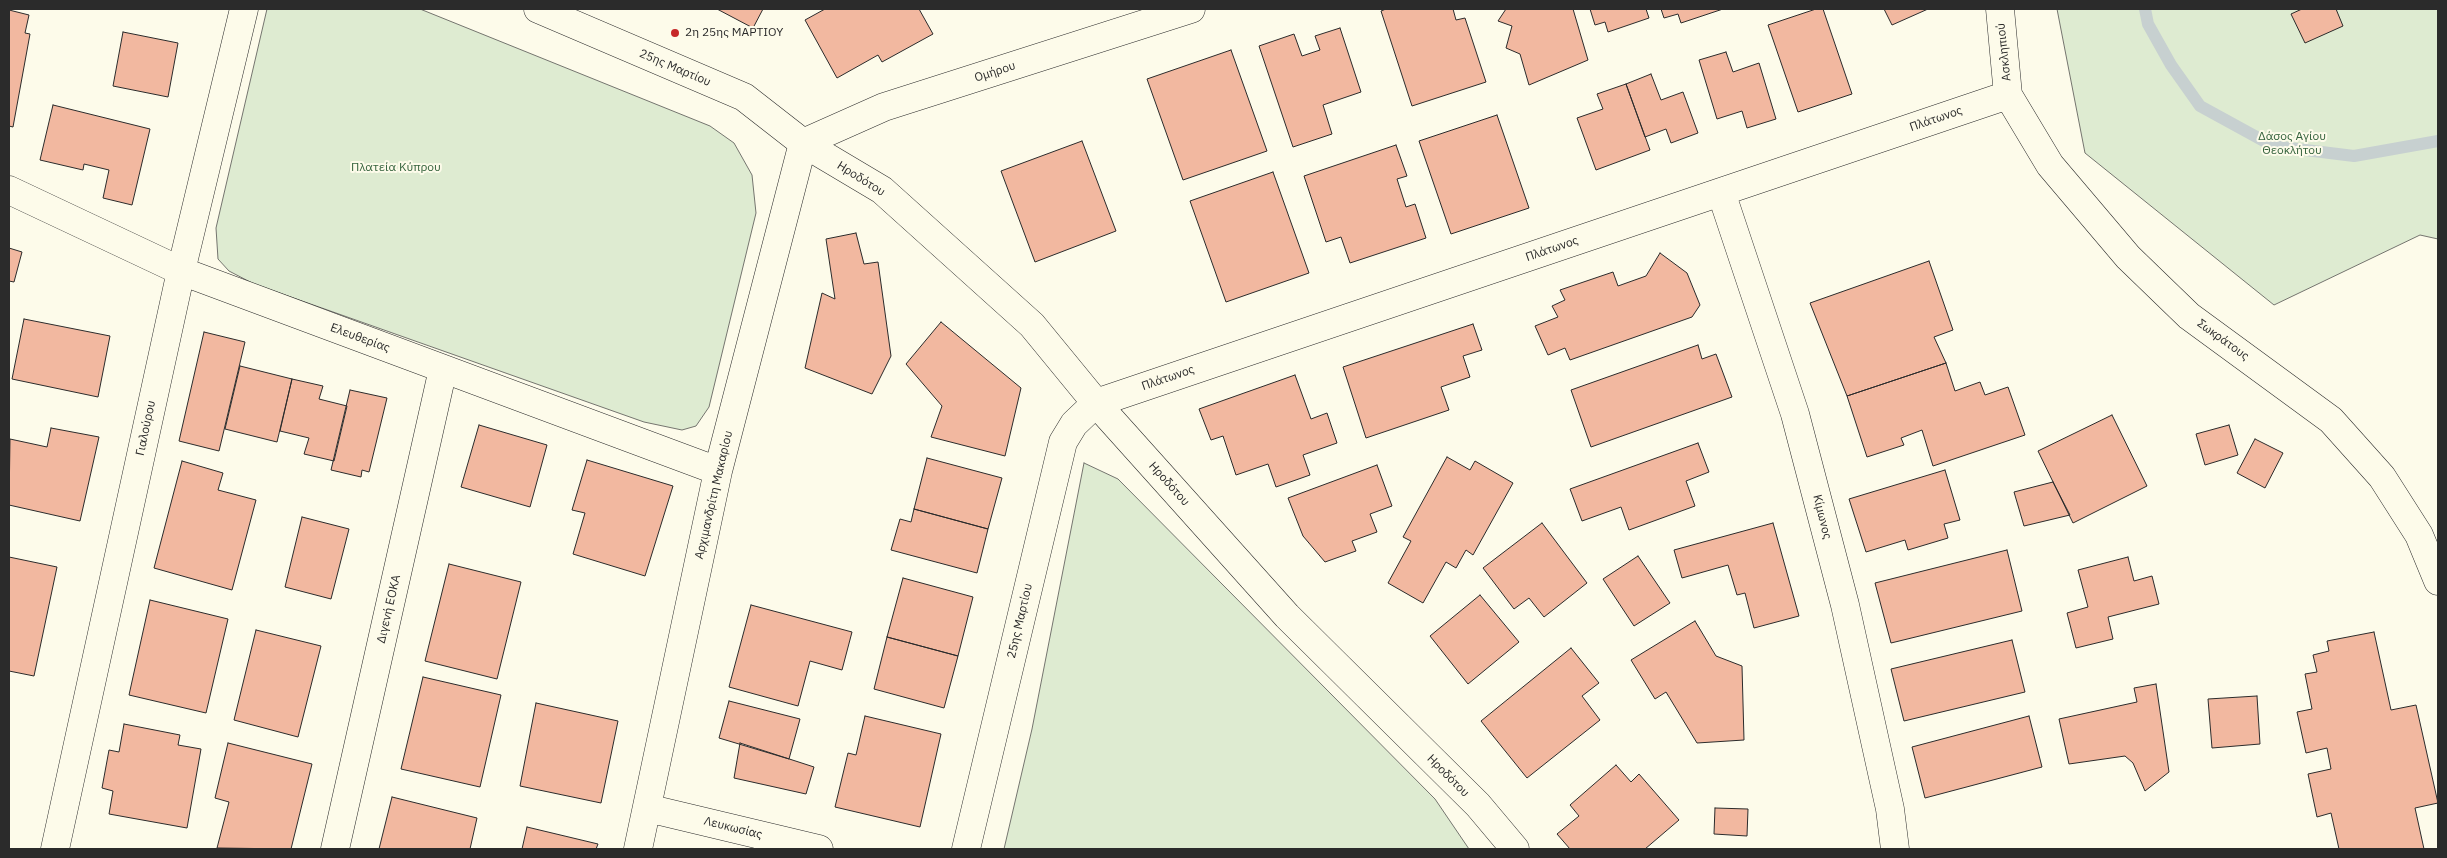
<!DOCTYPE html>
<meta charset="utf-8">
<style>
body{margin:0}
#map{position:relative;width:2447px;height:858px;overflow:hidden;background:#fdfbea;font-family:"IBM Plex Sans",sans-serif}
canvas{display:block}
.frame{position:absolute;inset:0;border:10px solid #2b2b2b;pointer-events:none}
</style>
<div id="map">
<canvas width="2447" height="858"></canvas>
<div class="frame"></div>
</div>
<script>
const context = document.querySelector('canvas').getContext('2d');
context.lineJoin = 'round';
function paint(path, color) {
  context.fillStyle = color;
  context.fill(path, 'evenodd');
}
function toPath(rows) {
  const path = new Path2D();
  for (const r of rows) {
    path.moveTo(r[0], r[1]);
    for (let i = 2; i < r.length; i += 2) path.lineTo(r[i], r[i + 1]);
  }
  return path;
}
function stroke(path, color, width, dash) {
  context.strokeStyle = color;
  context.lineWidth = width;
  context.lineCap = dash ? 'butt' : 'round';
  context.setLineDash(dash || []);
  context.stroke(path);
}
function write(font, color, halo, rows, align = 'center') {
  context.font = font + ' "IBM Plex Sans",sans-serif';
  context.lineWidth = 4;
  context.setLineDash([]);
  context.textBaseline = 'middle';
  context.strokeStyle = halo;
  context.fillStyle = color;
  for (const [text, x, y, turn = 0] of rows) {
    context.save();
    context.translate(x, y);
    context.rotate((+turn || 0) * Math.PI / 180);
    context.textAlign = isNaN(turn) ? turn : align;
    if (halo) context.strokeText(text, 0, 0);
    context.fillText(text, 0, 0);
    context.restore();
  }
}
const green = toPath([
 [267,9,420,9,710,126,734,143,752,175,756,213,709,407,696,426,682,430,644,422,254,284,229,271,218,259,216,228,267,9],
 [2057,9,2438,9,2438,239,2420,235,2274,305,2085,153,2057,9],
 [1084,463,1118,479,1435,799,1469,849,1004,849,1032,729,1084,463]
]);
paint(green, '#deebd1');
stroke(green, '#74746e', 1);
stroke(toPath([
 [2145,9,2148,24,2171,65,2200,106,2273,146,2354,156,2438,141]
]), '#c7d0d0', 12);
const building = toPath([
 [717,9,763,9,753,28,717,9],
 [825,9,919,9,933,34,882,62,878,55,837,78,805,20,825,9],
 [1386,9,1453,9,1456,20,1465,18,1486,82,1412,106,1381,11,1386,9],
 [1506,9,1573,9,1588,60,1529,85,1520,54,1506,48,1512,26,1498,21,1506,9],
 [1590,9,1648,9,1646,9,1649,18,1608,32,1605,22,1595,25,1590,9],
 [1661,9,1723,9,1681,23,1678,14,1664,18,1661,9],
 [1816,9,1823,9,1852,94,1798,112,1768,25,1816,9],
 [1884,9,1928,9,1892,25,1884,9],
 [2302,9,2336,9,2343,26,2305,43,2291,14,2302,9],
 [9,10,29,15,25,33,30,34,13,127,9,126,9,10],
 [1340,28,1361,92,1323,105,1332,134,1293,147,1259,46,1294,34,1302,56,1320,50,1315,36,1340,28],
 [123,32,178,43,168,97,113,86,123,32],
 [1231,50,1267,151,1183,180,1147,79,1231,50],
 [1726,52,1733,72,1759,63,1776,119,1747,128,1742,111,1717,119,1699,60,1726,52],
 [1651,74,1661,100,1683,92,1698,133,1671,143,1666,129,1645,137,1626,84,1651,74],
 [1626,84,1650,150,1596,170,1577,118,1603,109,1597,94,1626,84],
 [53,105,150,129,132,205,103,198,109,170,84,164,83,170,40,160,53,105],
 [1497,115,1529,208,1451,234,1419,141,1497,115],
 [1082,141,1116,231,1035,262,1001,171,1082,141],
 [1396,145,1407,176,1397,179,1406,207,1415,204,1426,238,1350,263,1341,237,1326,242,1304,176,1396,145],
 [1273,172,1309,273,1226,302,1190,201,1273,172],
 [856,233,864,264,878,262,891,356,872,394,805,368,822,293,835,299,826,239,856,233],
 [9,248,22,252,14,282,9,281,9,248],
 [1660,253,1687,273,1700,305,1692,317,1570,360,1565,348,1548,355,1535,326,1558,317,1552,306,1565,300,1560,290,1613,272,1618,286,1646,276,1660,253],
 [1929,261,1953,330,1934,337,1946,363,1847,396,1810,303,1929,261],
 [24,319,110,336,98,397,12,379,24,319],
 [941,322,1021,388,1005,456,931,437,942,406,906,364,941,322],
 [1473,324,1482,350,1463,356,1470,377,1441,387,1449,410,1366,438,1343,367,1473,324],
 [204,332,245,342,219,451,179,441,204,332],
 [1698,345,1702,359,1716,354,1732,397,1591,447,1571,390,1698,345],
 [1946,363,1955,391,1980,382,1985,395,2008,387,2025,435,1933,466,1922,430,1901,438,1904,445,1867,457,1847,396,1946,363],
 [240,366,292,379,277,442,225,429,240,366],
 [1295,375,1311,419,1327,413,1337,443,1303,455,1310,475,1276,487,1268,464,1236,475,1223,436,1211,440,1199,409,1295,375],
 [292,379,323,386,319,399,347,406,334,461,304,454,309,438,280,431,292,379],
 [350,390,387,398,369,472,362,470,361,477,331,470,350,390],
 [2112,415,2147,486,2073,523,2038,451,2112,415],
 [479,425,547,445,530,507,461,487,479,425],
 [2229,425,2238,455,2205,465,2196,434,2229,425],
 [51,428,99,437,80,521,9,505,10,439,47,447,51,428],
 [2255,439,2283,453,2265,488,2237,473,2255,439],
 [1698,443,1709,472,1686,481,1695,506,1629,530,1621,507,1582,521,1570,489,1698,443],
 [1447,457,1470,470,1475,461,1513,483,1473,555,1466,550,1456,568,1446,562,1423,603,1388,583,1411,541,1403,537,1447,457],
 [927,458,1002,478,988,529,914,509,927,458],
 [587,460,673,486,645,576,573,554,585,513,572,510,587,460],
 [182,461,223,473,218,490,256,500,232,590,154,568,182,461],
 [1377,465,1392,506,1370,514,1377,532,1352,541,1356,551,1325,562,1303,536,1288,498,1377,465],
 [1945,470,1960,520,1944,524,1948,538,1908,550,1905,540,1866,552,1849,499,1945,470],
 [2053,482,2070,515,2024,526,2014,492,2053,482],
 [914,509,988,529,977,573,891,550,900,519,911,522,914,509],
 [302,517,349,529,331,599,285,587,302,517],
 [1542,523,1587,583,1544,617,1529,598,1514,609,1483,568,1542,523],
 [1773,523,1799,616,1754,628,1745,593,1737,595,1728,565,1682,578,1674,550,1773,523],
 [2007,550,2022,611,1891,643,1875,583,2007,550],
 [1638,556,1670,603,1634,626,1603,579,1638,556],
 [9,557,57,567,34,676,9,671,9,557],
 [2128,557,2134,581,2152,576,2159,604,2108,617,2113,639,2076,648,2067,613,2088,607,2078,570,2128,557],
 [449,564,521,582,497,679,425,661,449,564],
 [903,578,973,597,958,656,887,637,903,578],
 [1480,595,1519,642,1468,684,1430,636,1480,595],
 [150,600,228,619,206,713,129,695,150,600],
 [751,605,852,632,842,670,810,661,798,706,729,687,751,605],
 [1695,621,1716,656,1742,666,1744,740,1697,743,1666,692,1655,699,1631,660,1695,621],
 [256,630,321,646,298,737,234,720,256,630],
 [2374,632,2391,710,2416,705,2438,803,2415,808,2424,849,2339,849,2331,813,2317,817,2308,774,2331,769,2327,748,2306,753,2297,712,2312,709,2305,674,2317,672,2313,655,2329,651,2327,641,2374,632],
 [887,637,958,656,944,708,874,689,887,637],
 [2012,640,2025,692,1904,721,1891,669,2012,640],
 [1571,648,1599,683,1582,696,1600,720,1527,778,1481,721,1571,648],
 [423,677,501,695,480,787,401,769,423,677],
 [2156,684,2169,772,2145,791,2133,763,2125,756,2069,764,2059,719,2137,702,2134,688,2156,684],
 [2257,696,2260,744,2212,748,2208,699,2257,696],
 [729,701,800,719,789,759,719,738,729,701],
 [536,703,618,721,601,803,520,786,536,703],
 [865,716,941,734,920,827,835,807,848,753,856,755,865,716],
 [2029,716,2042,767,1925,798,1912,747,2029,716],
 [124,724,180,735,178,745,201,749,187,828,109,814,113,791,102,788,109,750,119,752,124,724],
 [228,743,312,764,291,849,217,848,229,802,215,798,228,743],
 [740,743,814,767,806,794,734,778,740,743],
 [1616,765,1631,782,1639,774,1679,820,1645,849,1570,849,1557,834,1579,816,1570,805,1616,765],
 [392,797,477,818,470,849,379,849,392,797],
 [1715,808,1748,809,1747,836,1714,834,1715,808],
 [527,827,598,844,596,849,522,849,527,827]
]);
paint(building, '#f2b8a0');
stroke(building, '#2b2b2b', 1);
const minor = toPath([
 [538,9,744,97,803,143,882,190,1032,325,1096,403,1287,616,1478,805,1515,849],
 [2000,9,2008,95,2050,165,2128,257,2189,316,2331,420,2382,477,2419,535,2438,581],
 [803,143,884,107,1191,9],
 [9,190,181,271,718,471],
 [1721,192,1795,414,1845,605,1890,809,1895,849],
 [647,808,819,849],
 [55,849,181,271,244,9],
 [335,849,443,369],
 [638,849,718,471,803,143],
 [966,849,1063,442,1074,424,1096,403,2008,95]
]);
stroke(minor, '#2b2b2b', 29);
stroke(minor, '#fdfbea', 28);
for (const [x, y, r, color] of [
 [675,33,5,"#c62828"]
]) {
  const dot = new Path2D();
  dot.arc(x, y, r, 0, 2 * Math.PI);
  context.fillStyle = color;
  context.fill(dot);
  stroke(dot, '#fdfbea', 2);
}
write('12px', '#2b2b2b', '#fdfbea', [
 ["2η 25ης ΜΑΡΤΙΟΥ",685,33]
], 'left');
write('12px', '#2b2b2b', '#fdfbea', [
 ["Ασκληπιού",2004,52,-96],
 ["25ης Μαρτίου",675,68,23],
 ["Ομήρου",995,72,-18],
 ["Πλάτωνος",1936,119,-19],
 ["Ηροδότου",861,179,32],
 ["Πλάτωνος",1552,249,-19],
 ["Ελευθερίας",360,338,20],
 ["Σωκράτους",2223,340,36],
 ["Πλάτωνος",1168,378,-19],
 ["Γιαλούρου",146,428,-78],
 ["Ηροδότου",1169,484,48],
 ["Αρχιμανδρίτη Μακαρίου",714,495,-77],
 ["Κίμωνος",1822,517,76],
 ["Διγενή ΕΟΚΑ",389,609,-77],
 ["25ης Μαρτίου",1020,621,-77],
 ["Ηροδότου",1448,776,45],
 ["Λευκωσίας",733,828,14]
]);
write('12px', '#34623c', '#fdfbea', [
 ["Δάσος Αγίου",2292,137],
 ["Θεοκλήτου",2292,151],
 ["Πλατεία Κύπρου",396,168]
]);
</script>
